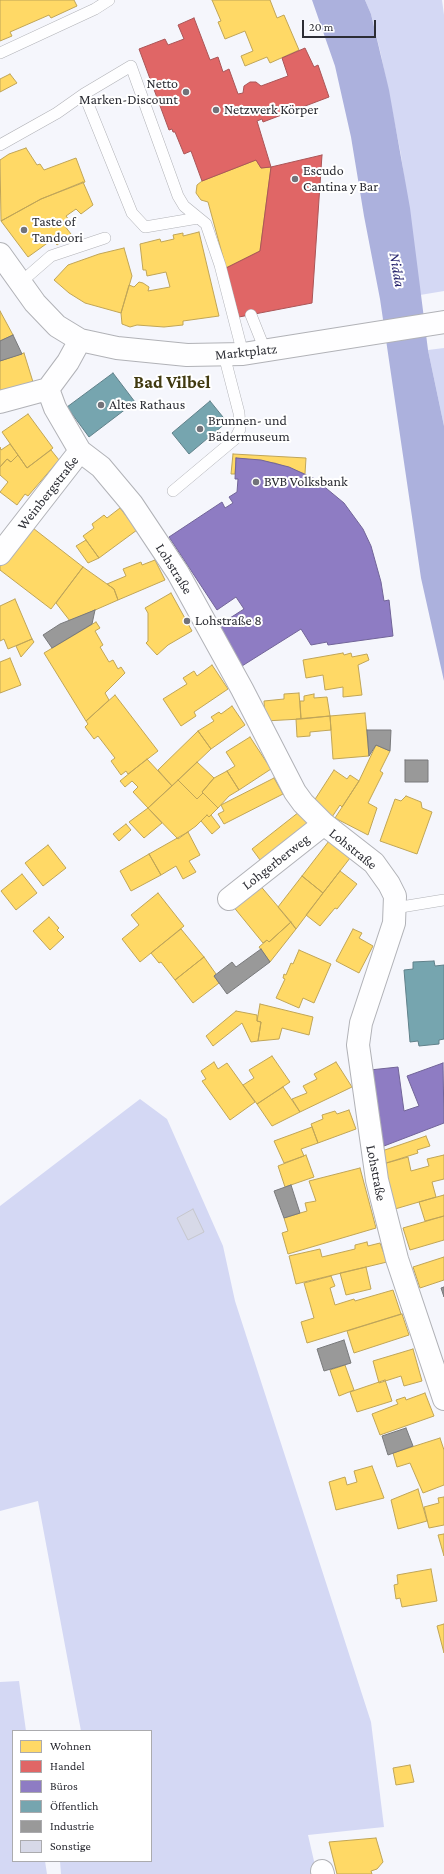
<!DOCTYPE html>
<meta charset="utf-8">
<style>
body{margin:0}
#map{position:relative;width:444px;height:1874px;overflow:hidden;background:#f5f6fc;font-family:"Crimson Pro",serif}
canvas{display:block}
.legend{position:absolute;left:12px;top:1730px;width:140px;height:132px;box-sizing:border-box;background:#fff;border:1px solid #ababae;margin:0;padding:5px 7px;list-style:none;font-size:12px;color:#2c2d34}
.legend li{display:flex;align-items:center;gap:8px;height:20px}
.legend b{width:20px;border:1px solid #ababae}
.scale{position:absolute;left:302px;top:20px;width:74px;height:18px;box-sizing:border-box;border:2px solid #2c2d34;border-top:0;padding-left:5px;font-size:12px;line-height:14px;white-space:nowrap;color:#2c2d34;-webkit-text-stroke:3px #fff;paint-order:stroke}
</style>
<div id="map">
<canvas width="444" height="1874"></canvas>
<ul class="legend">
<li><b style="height:11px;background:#ffd966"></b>Wohnen</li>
<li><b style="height:11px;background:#e06666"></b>Handel</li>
<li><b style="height:11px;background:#8e7cc3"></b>Büros</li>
<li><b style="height:11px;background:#76a5af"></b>Öffentlich</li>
<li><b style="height:11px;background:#999"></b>Industrie</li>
<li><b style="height:11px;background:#d7d9e8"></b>Sonstige</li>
</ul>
<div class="scale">20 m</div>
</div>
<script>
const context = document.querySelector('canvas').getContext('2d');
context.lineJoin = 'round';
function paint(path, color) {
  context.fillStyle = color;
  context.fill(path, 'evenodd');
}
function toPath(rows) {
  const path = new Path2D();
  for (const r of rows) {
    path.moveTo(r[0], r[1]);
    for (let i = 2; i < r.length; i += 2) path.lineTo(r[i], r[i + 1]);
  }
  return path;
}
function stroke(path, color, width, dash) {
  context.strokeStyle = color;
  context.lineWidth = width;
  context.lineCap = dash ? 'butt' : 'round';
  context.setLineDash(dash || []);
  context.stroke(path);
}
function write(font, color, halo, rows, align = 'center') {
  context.font = font + ' "Crimson Pro",serif';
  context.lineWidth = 4;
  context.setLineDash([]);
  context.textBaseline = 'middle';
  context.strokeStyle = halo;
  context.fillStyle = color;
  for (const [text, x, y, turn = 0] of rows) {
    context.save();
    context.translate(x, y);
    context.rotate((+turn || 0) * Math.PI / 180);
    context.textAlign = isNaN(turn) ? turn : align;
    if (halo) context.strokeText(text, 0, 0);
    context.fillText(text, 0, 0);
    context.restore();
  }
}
paint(toPath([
 [365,0,442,0,444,15,444,291,420,295,401,155,381,55,371,14],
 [444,348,444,426,428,350],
 [140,1099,167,1119,223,1246,235,1301,371,1722,384,1827,308,1835,317,1874,61,1874,60,1861,151,1861,151,1731,81,1731,38,1501,0,1511,0,1206],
 [19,1681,26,1731,13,1731,13,1861,45,1861,47,1874,0,1874,0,1682]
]), '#d4d8f4');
paint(toPath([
 [312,0,365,0,371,14,389,90,410,208,428,350,444,426,444,681,421,578,380,299,364,216,351,137,335,66]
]), '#acb1dd');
const homes = toPath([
 [0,0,74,0,77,6,51,18,49,15,10,32,12,36,0,41,0,0],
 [212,0,270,0,277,18,284,15,299,50,270,63,267,57,245,66,241,56,253,51,245,31,225,39,218,22,221,21,212,0],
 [10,74,17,83,0,92,0,79,10,74],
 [26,148,37,165,40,164,44,170,76,158,85,182,41,199,1,221,0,160,9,154,26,148],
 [256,160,261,168,271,167,260,251,226,268,208,202,201,200,196,193,197,185,202,181,256,160],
 [83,182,93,205,81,214,76,209,66,216,70,221,64,225,71,234,57,245,53,239,28,257,1,221,41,199,83,182],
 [199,232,219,316,183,321,183,325,164,327,137,325,130,327,122,324,121,313,129,285,134,287,139,282,143,283,149,287,148,291,170,287,166,272,147,276,146,270,143,270,140,244,160,239,161,242,174,239,173,235,183,233,183,236,199,232],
 [124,248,132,276,121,313,85,303,69,293,54,280,68,265,99,254,124,248],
 [0,311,13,335,0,341,0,311],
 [24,353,33,382,0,391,0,361,24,353],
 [28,414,53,448,27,468,2,432,28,414],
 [10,444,18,455,11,462,7,459,0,467,0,447,1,450,10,444],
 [51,450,59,460,28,496,25,494,17,505,0,492,8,482,0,475,0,467,7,459,11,462,18,455,27,468,51,450],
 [233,454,306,458,305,474,275,463,236,458,235,474,231,474,233,454],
 [120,508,137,530,99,558,83,536,94,528,92,524,104,515,107,518,120,508],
 [29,525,83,567,51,609,0,570,0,563,29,525],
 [86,540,99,558,88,563,76,546,86,540],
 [155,560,165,580,118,600,114,589,107,584,126,576,123,569,141,562,142,565,155,560],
 [83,567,114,589,118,600,70,621,56,603,83,567],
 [171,593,192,631,168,645,157,655,146,643,148,641,148,613,145,608,171,593],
 [15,599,32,639,8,649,4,639,0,641,0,606,15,599],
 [96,622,100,628,95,631,103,645,100,647,109,662,113,660,118,669,121,667,125,673,105,693,109,700,86,721,44,653,96,622],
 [32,639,34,642,21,657,16,646,32,639],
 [343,653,344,655,351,653,352,657,367,654,369,660,358,665,362,695,343,697,343,687,325,690,323,675,306,678,303,660,343,653],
 [10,658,21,685,0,693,0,662,10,658],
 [212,665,228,689,194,712,196,716,181,726,163,699,187,684,183,678,194,671,197,676,212,665],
 [299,693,301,719,265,721,264,701,284,699,284,694,299,693],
 [314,694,314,698,327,697,330,716,301,719,300,701,304,701,304,696,314,694],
 [115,695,158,751,128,774,126,771,121,775,111,761,115,758,98,736,94,739,85,727,88,724,86,721,115,695],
 [232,706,245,725,211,749,198,731,214,721,211,717,219,712,221,714,232,706],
 [365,713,369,756,333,759,330,716,365,713],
 [330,716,331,730,310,732,310,736,297,737,296,719,330,716],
 [198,731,211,749,172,786,158,770,198,731],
 [250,737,271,769,239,790,227,771,235,766,226,752,250,737],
 [376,745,390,751,380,771,383,773,368,803,377,808,368,835,335,818,359,781,376,745],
 [147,759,172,786,148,808,133,792,138,787,132,781,125,787,120,781,147,759],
 [197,762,214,778,202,792,203,793,197,799,178,780,197,762],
 [334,770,347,779,350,775,359,781,342,807,340,805,332,817,312,804,334,770],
 [227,771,239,790,229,796,218,808,202,792,214,778,227,771],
 [274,778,283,794,224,824,218,814,224,811,221,805,274,778],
 [178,780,197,799,203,793,218,808,209,817,207,815,196,826,178,839,148,808,178,780],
 [406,796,421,802,422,808,432,812,417,854,380,841,395,799,401,801,406,796],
 [148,808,162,823,144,838,129,822,148,808],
 [299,812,311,828,263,864,252,849,299,812],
 [207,815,209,817,211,815,220,827,212,834,201,821,207,815],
 [126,824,131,830,119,841,113,834,126,824],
 [188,832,200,855,189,861,196,872,183,879,176,866,161,875,149,854,188,832],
 [329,841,350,858,323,893,302,876,329,841],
 [48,845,66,868,43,886,25,863,48,845],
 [149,854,161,875,131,891,120,871,149,854],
 [340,871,357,884,337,909,335,908,320,926,306,915,340,871],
 [22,874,37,893,16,910,1,891,22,874],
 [302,876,323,893,296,929,278,907,302,876],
 [258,883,291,922,269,942,267,940,263,943,232,905,258,883],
 [158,893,184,926,140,962,122,939,139,925,131,915,158,893],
 [49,917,59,928,57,930,64,937,50,950,33,931,49,917],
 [291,922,296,929,270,962,259,947,267,940,269,942,291,922],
 [181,929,204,957,175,980,161,962,159,963,151,953,181,929],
 [353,929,362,933,359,938,373,946,359,973,336,961,353,929],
 [299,950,331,964,314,1003,303,998,299,1008,276,998,285,979,283,978,284,974,286,975,291,963,293,964,299,950],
 [204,957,216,974,214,976,219,983,193,1003,175,980,204,957],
 [260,1004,313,1017,309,1035,282,1028,279,1039,258,1041,261,1022,257,1021,260,1004],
 [236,1011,257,1015,257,1021,261,1022,258,1041,251,1042,242,1023,213,1046,206,1036,236,1011],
 [272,1056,290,1082,257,1104,243,1085,254,1078,249,1070,272,1056],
 [214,1062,218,1069,227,1063,255,1102,230,1120,202,1081,206,1079,201,1071,214,1062],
 [336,1062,352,1087,300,1112,292,1099,307,1093,303,1086,317,1079,314,1074,336,1062],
 [283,1087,300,1112,272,1126,257,1104,283,1087],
 [349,1110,356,1129,318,1143,311,1124,323,1119,322,1115,335,1111,337,1114,349,1110],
 [312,1127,318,1143,301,1149,304,1156,284,1163,274,1141,312,1127],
 [426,1136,430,1146,417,1150,418,1153,383,1164,379,1152,426,1136],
 [306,1155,314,1177,285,1187,278,1166,306,1155],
 [444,1155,444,1179,432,1182,436,1197,395,1209,383,1164,408,1157,411,1171,429,1166,427,1159,444,1155],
 [360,1168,376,1228,288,1254,282,1233,288,1231,284,1218,307,1211,305,1203,316,1201,309,1181,360,1168],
 [444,1195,444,1216,425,1221,419,1202,444,1195],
 [444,1216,444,1240,410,1250,403,1228,444,1216],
 [367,1242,368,1246,380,1243,387,1262,296,1284,289,1256,320,1249,322,1257,355,1249,355,1245,367,1242],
 [444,1257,444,1280,420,1288,413,1267,444,1257],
 [366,1267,371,1289,346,1295,340,1273,366,1267],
 [331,1276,335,1286,330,1288,335,1305,354,1299,355,1301,393,1290,401,1314,307,1343,301,1322,314,1318,304,1283,331,1276],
 [402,1314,409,1335,354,1353,347,1331,402,1314],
 [413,1349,422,1381,404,1386,401,1376,379,1383,373,1361,413,1349],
 [345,1365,354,1390,339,1396,330,1370,345,1365],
 [385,1380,392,1401,357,1412,350,1392,385,1380],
 [425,1393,434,1416,380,1435,372,1414,398,1404,396,1400,405,1397,406,1400,425,1393],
 [440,1438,444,1450,444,1485,423,1493,410,1463,397,1467,393,1453,440,1438],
 [372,1466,384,1498,336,1510,329,1482,345,1477,347,1485,357,1482,354,1471,372,1466],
 [418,1489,427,1521,398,1529,391,1500,418,1489],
 [444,1497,444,1525,429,1528,424,1507,439,1503,438,1498,444,1497],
 [444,1534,444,1556,438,1535,444,1534],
 [431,1569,437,1601,402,1607,400,1598,396,1599,394,1585,398,1584,397,1575,431,1569],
 [444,1624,444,1653,437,1626,444,1624],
 [410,1765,414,1782,396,1785,393,1768,410,1765],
 [376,1838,383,1862,377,1869,371,1871,372,1874,337,1874,329,1842,376,1838]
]);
paint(homes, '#ffd966');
stroke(homes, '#c0a557', 1);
const shops = toPath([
 [194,18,210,60,218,57,223,72,229,69,238,94,243,93,244,86,250,82,256,82,261,86,288,76,282,58,305,48,314,67,318,65,329,97,263,122,262,119,257,121,271,167,261,168,256,160,202,181,191,151,184,154,175,132,173,132,172,129,169,130,139,49,165,39,168,45,184,39,178,25,194,18],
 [322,155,312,303,239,317,226,268,260,251,271,167,322,155]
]);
paint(shops, '#e06666');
stroke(shops, '#aa5557', 1);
const offices = toPath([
 [236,458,261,460,289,467,315,479,344,503,363,529,371,546,381,582,384,601,389,600,393,636,328,645,327,642,311,645,301,629,242,666,216,627,244,609,236,597,217,610,169,537,222,502,225,508,233,503,229,497,237,492,238,479,235,479,236,458],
 [443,1063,444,1123,384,1146,379,1143,370,1070,398,1067,404,1111,419,1106,407,1076,443,1063]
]);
paint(offices, '#8e7cc3');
stroke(offices, '#716498', 1);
const public = toPath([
 [113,373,135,402,89,437,67,407,113,373],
 [210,401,227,422,189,454,172,433,210,401],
 [434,961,435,966,444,965,444,1039,439,1040,439,1044,419,1046,418,1041,410,1042,404,970,413,969,413,962,434,961]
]);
paint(public, '#76a5af');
stroke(public, '#60818a', 1);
const industry = toPath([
 [13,335,22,354,0,361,0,341,13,335],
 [95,610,92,624,52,648,43,635,60,624,95,610],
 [367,730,391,730,390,751,376,745,369,756,367,730],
 [405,760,428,760,428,782,405,782,405,760],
 [261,949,270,962,227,994,214,976,232,962,236,967,261,949],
 [291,1185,300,1213,284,1218,274,1191,291,1185],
 [444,1287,444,1297,441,1288,444,1287],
 [344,1340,351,1363,324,1371,317,1349,344,1340],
 [406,1428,413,1446,388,1455,382,1436,406,1428]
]);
paint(industry, '#999');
stroke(industry, '#78797b', 1);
const building = toPath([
 [193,1209,204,1232,188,1240,177,1218,193,1209]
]);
paint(building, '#d7d9e8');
stroke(building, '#c6c7cd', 1);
const lane = toPath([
 [0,53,95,9,109,0],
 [84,94,132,213,145,227,198,218],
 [0,145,57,113,84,94,131,66,178,196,184,206,206,224,220,265,243,354],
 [20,283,51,256,105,238],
 [251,315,265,350],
 [173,491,235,439,240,429,239,413,224,355],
 [395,908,444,900]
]);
const street = toPath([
 [0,254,35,303,57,326,80,340,117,348,187,355,243,354,444,322],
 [48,389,55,408,80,451,101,467,132,504,178,573,242,689,295,792,303,803,324,824,374,863,389,884,395,896,394,923,361,1023,358,1045,377,1180,397,1259,444,1399],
 [48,389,68,362,80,340],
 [0,402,48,389],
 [0,554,80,451],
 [229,899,324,824],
 [322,1871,323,1874]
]);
stroke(lane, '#b1b2b7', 12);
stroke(street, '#b1b2b7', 24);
stroke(lane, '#fefeff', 11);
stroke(street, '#fefeff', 22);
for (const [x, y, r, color] of [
 [186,92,4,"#72737a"],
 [216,110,4,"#72737a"],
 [295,179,4,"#72737a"],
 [24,230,4,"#72737a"],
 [101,405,4,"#72737a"],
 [200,429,4,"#72737a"],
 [256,482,4,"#72737a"],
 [187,621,4,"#72737a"]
]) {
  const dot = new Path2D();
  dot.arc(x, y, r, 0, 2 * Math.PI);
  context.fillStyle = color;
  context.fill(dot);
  stroke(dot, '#fff', 1.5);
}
write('14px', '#2c2d34', '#fff', [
 ["Netto",178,84,"right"],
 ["Marken-Discount",178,100,"right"],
 ["Netzwerk Körper",224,110],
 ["Escudo",303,171],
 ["Cantina y Bar",303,187],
 ["Taste of",32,222],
 ["Tandoori",32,238],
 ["Altes Rathaus",109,405],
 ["Brunnen- und",208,421],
 ["Bädermuseum",208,437],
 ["BVB Volksbank",264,482],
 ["Lohstraße 8",195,621]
], 'left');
write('14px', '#2c2d34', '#fff', [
 ["Marktplatz",246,352,-6],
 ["Weinbergstraße",48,493,-52],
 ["Lohstraße",174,569,58],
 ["Lohstraße",353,849,39],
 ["Lohgerberweg",276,862,-38],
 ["Lohstraße",376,1173,79]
]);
write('italic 15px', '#2b2870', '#fff', [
 ["Nidda",397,270,80]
]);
write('bold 18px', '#413a10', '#fff', [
 ["Bad Vilbel",172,382]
]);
</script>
